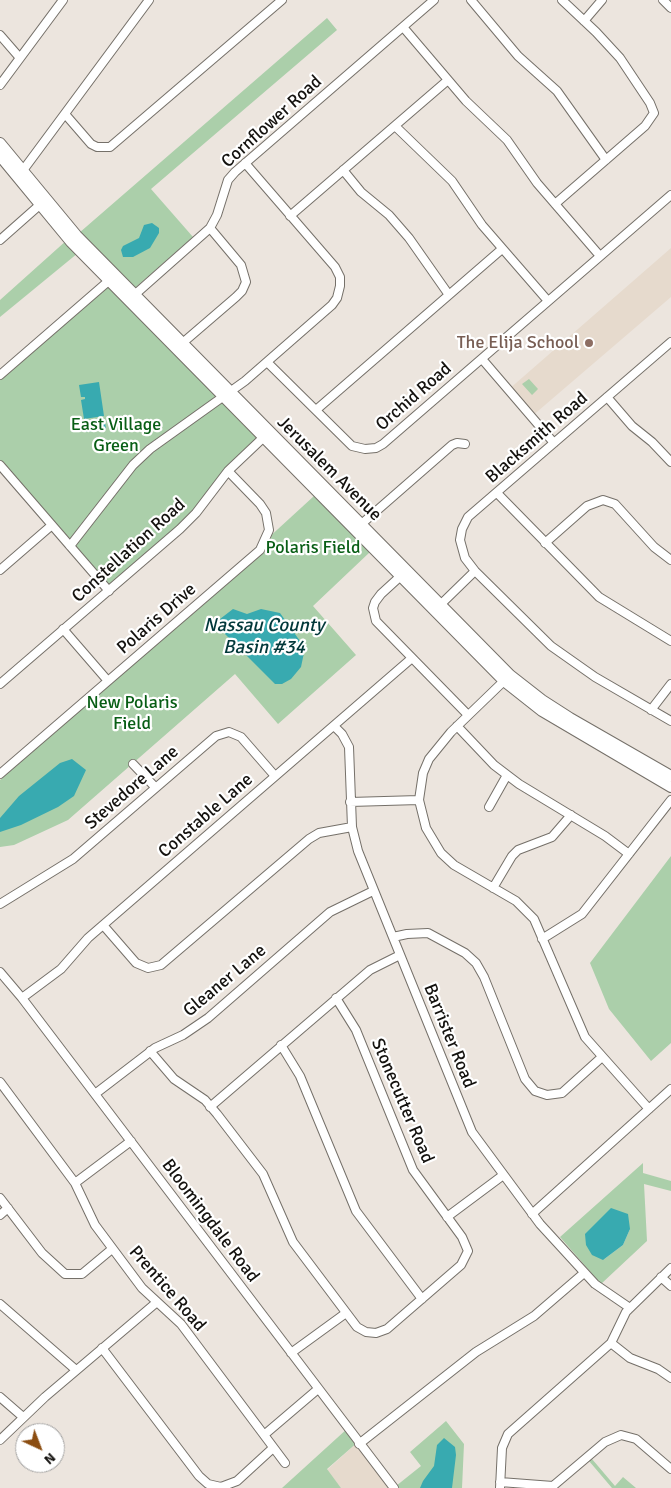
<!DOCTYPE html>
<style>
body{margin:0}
#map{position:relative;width:671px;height:1488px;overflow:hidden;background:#ece5de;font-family:Signika,sans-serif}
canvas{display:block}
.north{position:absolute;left:15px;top:1423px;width:50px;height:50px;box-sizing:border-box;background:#fff;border:1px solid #a1a09f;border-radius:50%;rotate:137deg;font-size:14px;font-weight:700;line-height:20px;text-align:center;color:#14120f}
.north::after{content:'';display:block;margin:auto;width:18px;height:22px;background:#8b4d11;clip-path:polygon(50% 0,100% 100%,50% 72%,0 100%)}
</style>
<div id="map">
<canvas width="671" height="1488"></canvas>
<div class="north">N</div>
</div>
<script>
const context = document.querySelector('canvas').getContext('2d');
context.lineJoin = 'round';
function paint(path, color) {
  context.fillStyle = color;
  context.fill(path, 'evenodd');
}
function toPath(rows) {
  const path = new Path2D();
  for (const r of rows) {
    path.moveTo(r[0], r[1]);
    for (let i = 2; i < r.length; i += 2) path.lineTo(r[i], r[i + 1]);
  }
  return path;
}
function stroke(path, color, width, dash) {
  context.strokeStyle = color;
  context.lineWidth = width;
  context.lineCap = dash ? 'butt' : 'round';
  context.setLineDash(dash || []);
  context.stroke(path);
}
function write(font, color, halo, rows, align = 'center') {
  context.font = font + ' Signika,sans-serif';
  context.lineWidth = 4.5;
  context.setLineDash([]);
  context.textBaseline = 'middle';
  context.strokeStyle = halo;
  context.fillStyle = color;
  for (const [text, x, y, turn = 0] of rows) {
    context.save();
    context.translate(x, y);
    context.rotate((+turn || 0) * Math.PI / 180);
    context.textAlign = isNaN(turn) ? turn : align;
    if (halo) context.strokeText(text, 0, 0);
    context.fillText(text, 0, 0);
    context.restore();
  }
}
paint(toPath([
 [671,248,671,297,531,417,508,390],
 [359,1441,398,1488,341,1488,327,1470]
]), '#e6dacd');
paint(toPath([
 [327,18,337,30,151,189,193,237,135,288,79,233],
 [67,240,78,253,0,317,0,300],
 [112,278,265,435,195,513,108,590,0,466,0,375],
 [529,379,538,389,532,395,522,384],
 [314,496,370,552,313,606,356,655,278,724,235,674,68,820,14,845,0,847,0,780,185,616,188,618,264,552,261,548,266,540],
 [671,856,671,1043,651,1061,609,1009,590,963],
 [643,1163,643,1173,671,1181,671,1191,644,1184,647,1241,601,1284,560,1237],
 [630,1229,623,1245,603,1260],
 [446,1421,464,1444,462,1488,398,1488,396,1486,421,1466,410,1452],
 [348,1428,359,1441,327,1469,341,1488,282,1488],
 [592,1459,615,1486,623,1477,636,1488,612,1488,589,1461]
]), '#abcfaa');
paint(toPath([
 [152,223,159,228,159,233,150,248,133,257,123,257,121,250,123,246,139,238,144,225],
 [99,382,104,416,84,419,81,400,85,399,85,397,81,397,79,385],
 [105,423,106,429,86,432,85,426],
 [233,609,247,614,261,609,280,613,305,648,301,667,291,679,282,684,275,684,225,634,220,619],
 [72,759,86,770,74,796,58,807,21,825,0,832,0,818,19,796,60,763],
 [611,1208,628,1214,630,1229,623,1245,603,1260,592,1255,586,1245,585,1234],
 [444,1438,455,1447,456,1455,452,1488,420,1488,423,1481,434,1466,437,1445]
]), '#38aab0');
const street = toPath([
 [471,0,518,56,557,91,606,160],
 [663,0,671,8],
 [584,21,602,0],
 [403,27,466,101,507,140,537,183,600,256],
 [0,35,20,58],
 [0,85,63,0],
 [65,114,91,144,97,147,110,147,282,0],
 [395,126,452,181,482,225,548,301],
 [343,170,361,192,389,215,409,238,449,295],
 [21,173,149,0],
 [555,204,645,126,654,113,650,103,620,58,596,32,562,0],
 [290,216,448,80],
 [0,240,43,202],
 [131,298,210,228,217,215,228,180,235,172,434,0],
 [671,342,468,517,462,529,460,540,465,558,475,571,551,646,595,677,671,721],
 [179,346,236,297,242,291,246,282,241,265,210,228],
 [482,359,554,443],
 [267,362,352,446,365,449,376,448,383,444,671,195],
 [0,375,112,278],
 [607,397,632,426,652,442,671,462],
 [316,410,502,249],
 [0,465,109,591],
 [497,493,599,597,671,641],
 [358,527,452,445,457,443,465,444],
 [545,543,587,506,603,500,615,504,654,547,671,560],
 [70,546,133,465,150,449,245,381,332,305,337,298,340,286,340,277,335,267,245,163],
 [0,570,52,525],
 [404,573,381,594,375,602,373,608,376,621,468,715],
 [437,608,475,571],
 [63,629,108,681],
 [507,678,451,732,429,759,423,773,419,800,426,828,441,853,454,865,516,901,534,919,585,1037,649,1109],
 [0,684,180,529,196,513,228,471,266,435],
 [651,710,671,684],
 [334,726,342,734,349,747,352,827,358,851,472,1132,540,1224,595,1284,630,1308],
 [457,726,494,765,519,784,605,836,629,854],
 [133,764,155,787],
 [0,774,260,550,269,530,266,513,260,504,228,471],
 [350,802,419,800],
 [489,807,507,775],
 [493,888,512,856,518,850,552,837,571,815],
 [0,904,73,859,216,736,229,732,241,737,275,776],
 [103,925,136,963,148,968,161,965,309,839,319,833,352,827],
 [393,937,407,934,428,933,465,953,476,963,484,977,525,1079,535,1091,547,1095,562,1093,602,1057],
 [542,939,582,914,671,800],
 [0,972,22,998,394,1488],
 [22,998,61,969,88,938,412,658],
 [281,1045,300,1076,356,1211,422,1299],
 [150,1051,174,1079,205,1100,217,1114,263,1174,293,1242,357,1327,366,1332,376,1333,387,1329,461,1265,468,1251,462,1237,413,1170,356,1030,336,998],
 [0,1082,75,1183,95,1225,142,1288,181,1324,285,1463],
 [95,1094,155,1048,183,1035,208,1018,330,912,373,891],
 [210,1107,370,970,400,955],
 [75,1183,131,1141],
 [0,1198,42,1253,65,1274,82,1274,112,1249],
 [532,1214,671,1089],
 [0,1215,8,1208],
 [447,1217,502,1176],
 [661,1277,671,1286],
 [0,1304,76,1370],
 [611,1343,630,1358,658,1369,671,1378],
 [102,1348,199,1476,208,1484,221,1487,237,1481,273,1448],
 [291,1353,346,1313],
 [0,1397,23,1417],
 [264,1435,318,1389],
 [0,1440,45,1397,157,1302],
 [359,1444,476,1352,534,1316,584,1273],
 [500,1482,553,1486],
 [553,1486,605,1442,621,1435,636,1439,671,1469],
 [500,1488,502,1448,508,1434,611,1343,626,1312,671,1268]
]);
const secondary = toPath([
 [0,143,77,236,510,675,542,700,570,718,671,776],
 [0,156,71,242,504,681,542,711,671,787]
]);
stroke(street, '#757069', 10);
stroke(secondary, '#757069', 12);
stroke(street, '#fff', 8);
stroke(secondary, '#fff', 10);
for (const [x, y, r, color] of [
 [589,343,5,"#8d6e63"]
]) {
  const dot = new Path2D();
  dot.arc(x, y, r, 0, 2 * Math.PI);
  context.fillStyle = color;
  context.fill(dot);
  stroke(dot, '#fff', 2);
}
write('18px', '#14120f', '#fff', [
 ["Cornflower Road",272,122,-42],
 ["Orchid Road",414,397,-41],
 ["Blacksmith Road",537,438,-41],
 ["Jerusalem Avenue",329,469,45],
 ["Constellation Road",129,551,-42],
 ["Polaris Drive",157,619,-41],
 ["Stevedore Lane",132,788,-41],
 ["Constable Lane",206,816,-41],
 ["Gleaner Lane",225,981,-40],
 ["Barrister Road",449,1036,68],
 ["Stonecutter Road",402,1101,67],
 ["Bloomingdale Road",210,1221,53],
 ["Prentice Road",167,1289,49]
]);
write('18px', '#785e54', '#fff', [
 ["The Elija School",579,343]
], 'right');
write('18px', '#085e15', '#fff', [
 ["East Village",116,425],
 ["Green",116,446],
 ["Polaris Field",313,548],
 ["New Polaris",132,703],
 ["Field",132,724]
]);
write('italic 19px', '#01383a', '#fff', [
 ["Nassau County",264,626],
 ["Basin #34",264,648]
]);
</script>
